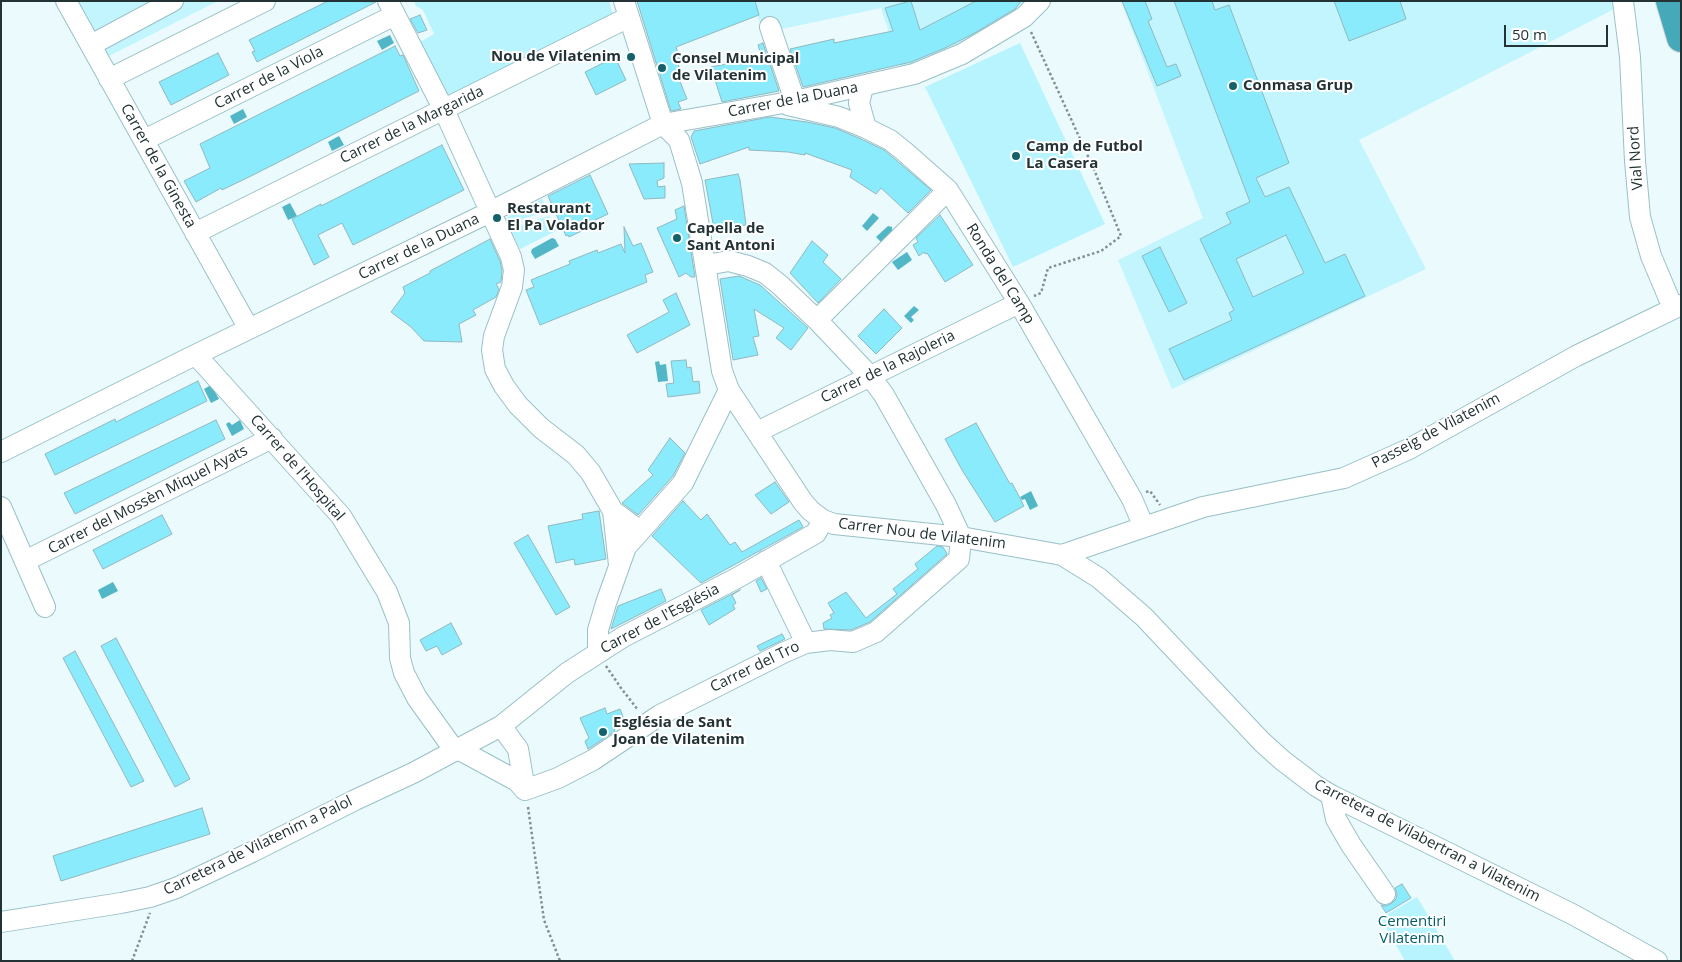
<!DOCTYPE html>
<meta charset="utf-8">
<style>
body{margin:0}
#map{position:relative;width:1682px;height:962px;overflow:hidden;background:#eafafd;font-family:"Open Sans",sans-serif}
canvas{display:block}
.frame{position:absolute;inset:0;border:2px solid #223235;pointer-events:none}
.scale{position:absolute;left:1504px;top:25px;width:104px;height:22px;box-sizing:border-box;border:2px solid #223235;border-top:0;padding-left:6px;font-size:15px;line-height:18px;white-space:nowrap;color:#223235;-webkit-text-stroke:4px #fff;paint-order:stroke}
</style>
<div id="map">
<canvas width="1682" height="962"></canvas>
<div class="frame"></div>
<div class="scale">50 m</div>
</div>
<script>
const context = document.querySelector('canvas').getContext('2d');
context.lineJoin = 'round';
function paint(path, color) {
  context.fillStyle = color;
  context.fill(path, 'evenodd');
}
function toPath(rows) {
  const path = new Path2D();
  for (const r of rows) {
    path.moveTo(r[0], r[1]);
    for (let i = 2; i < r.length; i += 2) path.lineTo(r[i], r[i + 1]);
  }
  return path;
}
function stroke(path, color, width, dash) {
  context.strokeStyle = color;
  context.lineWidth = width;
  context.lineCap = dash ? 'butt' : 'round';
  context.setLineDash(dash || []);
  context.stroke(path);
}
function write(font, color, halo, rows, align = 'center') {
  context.font = font + ' "Open Sans",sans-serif';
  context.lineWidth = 4;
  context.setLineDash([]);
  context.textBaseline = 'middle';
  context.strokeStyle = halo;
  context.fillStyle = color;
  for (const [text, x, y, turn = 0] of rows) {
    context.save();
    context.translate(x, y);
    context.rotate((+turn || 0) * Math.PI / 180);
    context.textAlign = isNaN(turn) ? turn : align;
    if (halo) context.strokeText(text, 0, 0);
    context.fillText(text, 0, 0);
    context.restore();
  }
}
paint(toPath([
 [55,1,218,1,91,65],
 [753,1,1043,1,961,46,902,72,881,8,763,33],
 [1121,1,1619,1,1620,6,1359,140,1426,269,1172,389,1118,260,1203,218]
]), '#c2f5fe');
paint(toPath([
 [414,1,609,1,614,19,448,100,420,42,434,34,423,10,416,6],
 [1020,43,1105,224,1013,267,925,87],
 [542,199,548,211,507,224,504,219],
 [549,216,556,231,520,249,509,229],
 [1417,897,1455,961,1405,961,1381,918]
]), '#b8f4fe');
paint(toPath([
 [390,35,394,43,382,50,377,41],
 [243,109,247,117,234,124,230,116],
 [339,136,344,145,332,151,328,142],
 [290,203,297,216,288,220,282,207],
 [873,213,879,218,867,231,862,226],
 [888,226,892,227,892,231,881,242,876,237],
 [552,238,555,239,559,246,535,259,531,252,532,249],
 [907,252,912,260,898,270,892,262],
 [914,306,919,310,911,317,914,320,911,323,904,316],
 [659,361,660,365,666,364,668,381,658,382,655,362],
 [211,385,219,399,211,403,204,389],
 [240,420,244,429,232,436,226,424,229,422,232,425],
 [1031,491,1038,506,1030,510,1025,499,1022,500,1020,497],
 [113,582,118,591,102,599,98,590]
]), '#51b6c6');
const building = toPath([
 [328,1,376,2,257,62,252,52,255,51,249,40,328,1],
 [637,1,755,1,759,15,676,47,681,63,678,64,683,78,679,79,687,99,678,102,681,109,671,111,637,1],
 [910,1,911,1,920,30,976,1,1021,1,1015,9,971,35,945,48,911,62,803,87,790,49,834,39,834,43,893,31,885,8,910,1],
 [1122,1,1145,1,1152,19,1148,21,1167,67,1176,64,1181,76,1157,86,1122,1],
 [1174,1,1212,1,1215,10,1229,5,1289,163,1256,178,1265,197,1289,187,1325,263,1345,254,1365,296,1184,380,1169,349,1232,320,1229,313,1234,310,1200,239,1231,223,1226,213,1250,202,1174,1],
 [1286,235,1304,273,1253,297,1236,259,1286,235],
 [1334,1,1400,1,1406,19,1349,41,1334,1],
 [420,15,427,30,418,33,410,19,420,15],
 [763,43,779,91,722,102,711,67,762,57,758,45,763,43],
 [395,46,400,56,403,55,419,91,253,175,222,190,221,188,196,202,184,181,210,168,200,144,395,46],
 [218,53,229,75,171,105,159,82,218,53],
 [615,57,626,80,596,95,585,72,615,57],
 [770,117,807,122,835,128,861,139,884,150,931,190,908,213,881,188,876,194,850,177,852,170,805,153,805,155,788,152,749,150,749,147,700,164,691,137,694,131,770,117],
 [442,145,464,190,353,245,342,223,318,235,329,257,314,265,292,219,321,204,321,206,442,145],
 [664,163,664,178,657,181,658,187,665,186,665,198,644,199,629,164,664,163],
 [738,174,740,180,746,225,714,229,705,180,738,174],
 [590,175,608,214,591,222,590,227,569,237,568,235,566,236,548,196,590,175],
 [684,206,695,277,691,277,686,273,679,277,657,228,677,219,675,210,684,206],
 [940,215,973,265,945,282,927,253,925,254,924,252,919,256,913,245,918,242,916,238,940,215],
 [624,227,633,246,641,243,653,272,645,275,647,282,540,325,526,290,534,287,531,280,570,264,569,261,597,250,598,253,621,244,625,253,624,227],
 [490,239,500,261,502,271,501,282,496,284,499,289,496,297,473,310,476,315,459,324,462,342,424,341,411,327,391,312,405,293,403,287,430,273,430,271,490,239],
 [812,241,828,255,823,262,841,279,818,303,790,273,812,241],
 [1160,247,1187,303,1169,312,1142,256,1160,247],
 [739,276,760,285,808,328,791,350,776,338,784,328,754,309,759,336,753,337,758,355,733,360,720,279,739,276],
 [676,293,690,325,637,353,627,335,669,312,663,300,676,293],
 [884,309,902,328,876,354,858,336,884,309],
 [686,360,687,368,691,367,693,382,699,381,700,393,668,397,666,384,674,383,671,361,686,360],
 [198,381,207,401,55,475,45,454,115,419,116,422,198,381],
 [216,420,225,439,75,514,64,493,216,420],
 [976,423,1010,484,1012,483,1024,506,995,522,962,470,945,439,976,423],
 [670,438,685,453,673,476,638,515,622,503,653,475,648,470,670,438],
 [775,482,789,502,771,514,755,495,775,482],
 [683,501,701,520,707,514,730,545,735,542,742,552,799,520,803,527,701,583,652,536,683,501],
 [599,511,606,559,575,565,574,559,556,563,548,526,583,519,582,514,599,511],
 [162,515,172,534,103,569,93,550,162,515],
 [528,535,570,607,556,615,514,543,528,535],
 [937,546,943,547,947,554,870,622,851,630,824,629,823,623,832,618,830,615,834,613,828,603,846,592,866,618,897,594,893,589,918,569,915,564,937,546],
 [761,578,767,589,761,592,756,581,761,578],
 [661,589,666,601,611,629,618,606,661,589],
 [740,590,732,595,736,603,733,605,735,609,709,625,701,610,740,590],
 [451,623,462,644,442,655,437,646,426,651,420,640,451,623],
 [782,634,785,639,760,651,757,646,782,634],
 [116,638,190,779,175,787,101,646,116,638],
 [75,651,144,781,131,787,63,658,75,651],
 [605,708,607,714,620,709,626,724,614,728,615,731,588,749,585,741,589,738,580,718,605,708],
 [202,808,210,834,61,881,53,856,202,808],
 [1402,884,1411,898,1386,913,1381,905,1386,906,1392,903,1396,899,1397,894,1395,888,1402,884]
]);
paint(building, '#89ebfc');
stroke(building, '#91b8bf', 1);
const minor = toPath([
 [66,1,249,329],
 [388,1,444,110,511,257,514,270,512,287,494,336,492,350,495,369,504,386,518,405,541,428,576,455,591,473,613,511],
 [624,1,663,124,679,140,692,183,722,371,729,390,803,502,811,511,823,520,834,524,961,537,1062,555,1099,578,1144,617,1262,742,1282,760,1316,786,1331,795,1574,915,1657,961],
 [1623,1,1630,57,1635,161,1640,217,1651,256,1673,308],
 [770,27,795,101],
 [91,45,173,1],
 [109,79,265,1],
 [863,87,859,103,866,128],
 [788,105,839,117,866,128,890,140,905,152,948,190,1019,303,1132,499,1144,527],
 [144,140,395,15],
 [195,233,629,17],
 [817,320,948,190],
 [196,355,341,516,387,592,399,623,400,658,404,673,417,698,455,751],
 [757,432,1019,303],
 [1,452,187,359,490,212,663,124,795,101,914,74,962,54,1024,17,1040,1],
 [1,507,45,607],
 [1062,555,1203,507,1344,478,1409,449,1576,356,1681,305],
 [25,561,272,438],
 [766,561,806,643],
 [619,565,613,511,640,531],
 [598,653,598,630,606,603,626,547,683,483,729,390],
 [501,726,518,749,525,790],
 [458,749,517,781,525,790],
 [525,790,558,778,593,760,660,715,785,652,806,643,830,640,853,642,876,632,959,559,961,537,946,505,884,395,870,376,817,320,780,285,765,273,748,266,729,261,706,265],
 [1331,795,1336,819,1351,845,1385,894],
 [1,922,121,903,150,897,176,888,252,852,355,800,413,773,501,726,567,673,623,637,737,578,816,533,823,520]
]);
const highway = toPath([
 [1670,1,1681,38]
]);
stroke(minor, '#99c0c7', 22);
stroke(highway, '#d3d6d7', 30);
stroke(toPath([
 [1031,32,1093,167,1121,236,1101,251,1048,268,1041,293,1034,296],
 [1146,492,1150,491,1160,505],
 [606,666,621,688,638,710],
 [528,807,544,920,560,961],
 [132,961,150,913]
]), '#809093', 2.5, [2.5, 2.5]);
stroke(minor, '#fff', 20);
stroke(highway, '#46a9b9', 28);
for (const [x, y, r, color] of [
 [631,57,5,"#14616c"],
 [662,68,5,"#14616c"],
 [1233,86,5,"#14616c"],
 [1016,156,5,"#14616c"],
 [497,218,5,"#14616c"],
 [677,238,5,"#14616c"],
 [603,732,5,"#14616c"]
]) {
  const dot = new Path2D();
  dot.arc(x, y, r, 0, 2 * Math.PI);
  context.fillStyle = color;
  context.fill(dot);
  stroke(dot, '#fff', 2);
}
write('bold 15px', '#223235', '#fff', [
 ["Nou de Vilatenim",621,57,"right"],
 ["Consel Municipal",672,59],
 ["de Vilatenim",672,76],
 ["Conmasa Grup",1243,86],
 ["Camp de Futbol",1026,147],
 ["La Casera",1026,164],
 ["Restaurant",507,209],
 ["El Pa Volador",507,226],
 ["Capella de",687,229],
 ["Sant Antoni",687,246],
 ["Església de Sant",613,723],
 ["Joan de Vilatenim",613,740]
], 'left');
write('15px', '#223235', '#fff', [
 ["Carrer de la Viola",269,78,-27],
 ["Carrer de la Duana",793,100,-11],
 ["Carrer de la Margarida",412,125,-26],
 ["Vial Nord",1636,158,-94],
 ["Carrer de la Ginesta",158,166,61],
 ["Carrer de la Duana",419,247,-26],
 ["Ronda del Camp",1000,274,58],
 ["Carrer de la Rajoleria",888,367,-26],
 ["Passeig de Vilatenim",1436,431,-28],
 ["Carrer de l'Hospital",297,468,49],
 ["Carrer del Mossèn Miquel Ayats",148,500,-27],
 ["Carrer Nou de Vilatenim",922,534,7],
 ["Carrer de l'Església",660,619,-28],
 ["Carrer del Tro",755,667,-26],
 ["Carretera de Vilabertran a Vilatenim",1427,841,27],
 ["Carretera de Vilatenim a Palol",258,846,-26]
]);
write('15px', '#035e69', '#fff', [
 ["Cementiri",1412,922],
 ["Vilatenim",1412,939]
]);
</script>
